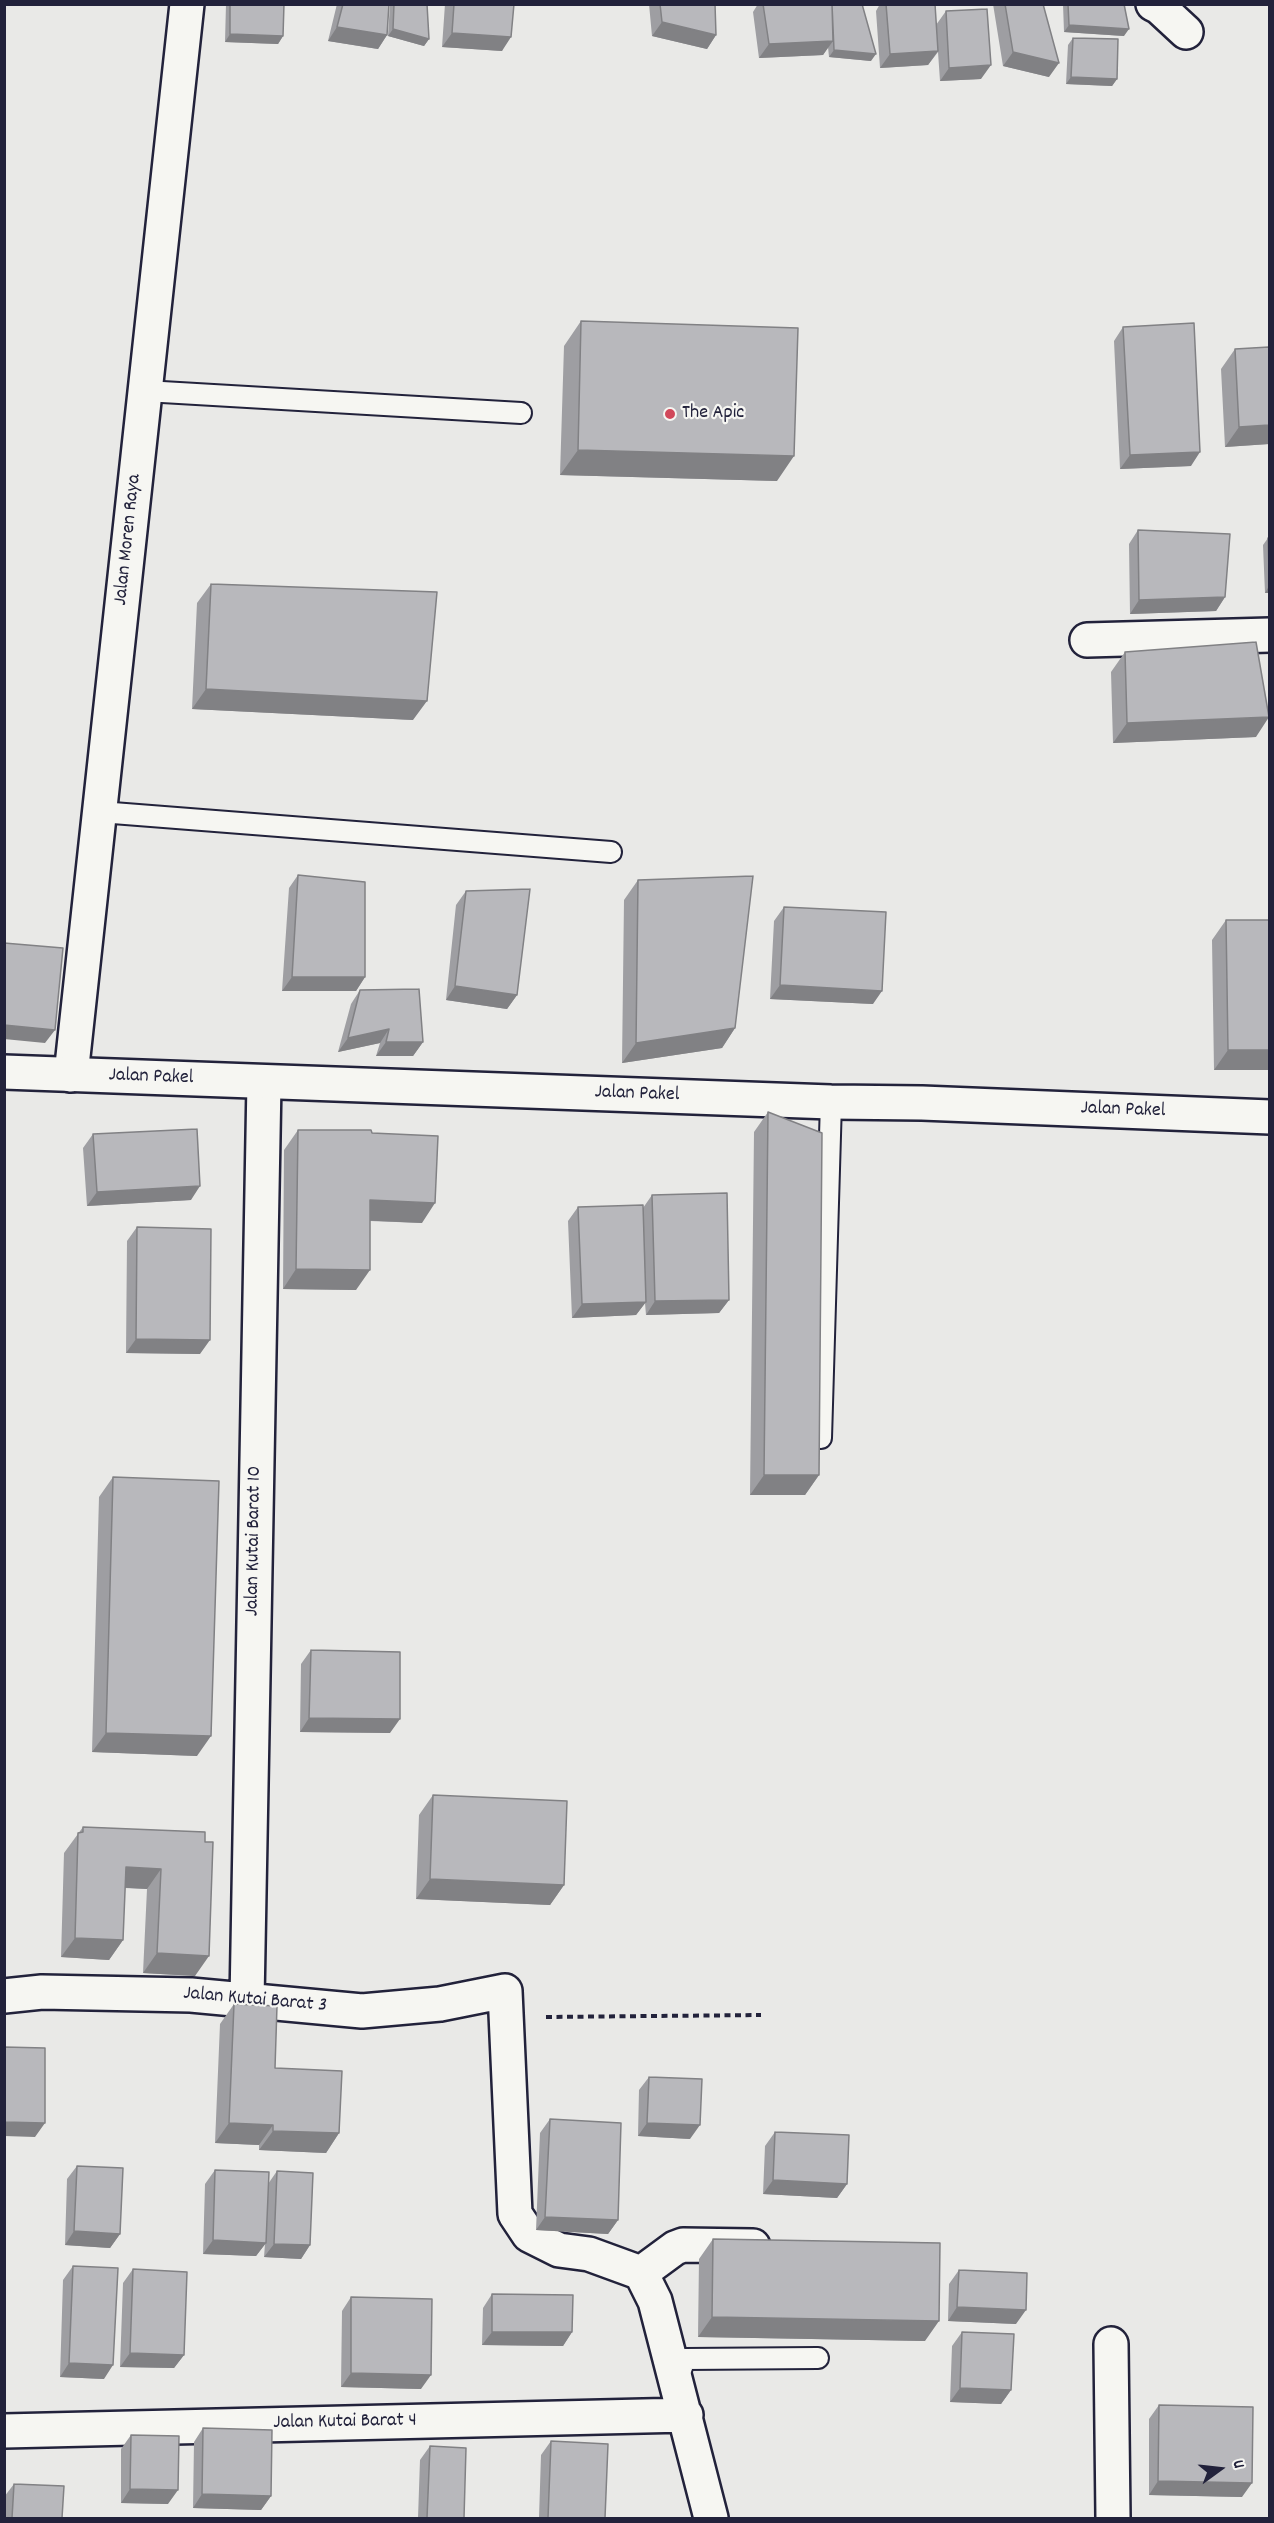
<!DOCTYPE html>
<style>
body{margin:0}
#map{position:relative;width:1274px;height:2523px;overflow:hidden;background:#e9e9e7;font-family:Dekko,sans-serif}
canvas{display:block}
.frame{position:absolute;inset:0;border:6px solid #22223b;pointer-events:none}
.north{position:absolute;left:1190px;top:2439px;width:60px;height:60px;-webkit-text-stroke:4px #f6f6f2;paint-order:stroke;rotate:75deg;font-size:16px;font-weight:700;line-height:24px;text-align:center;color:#22223b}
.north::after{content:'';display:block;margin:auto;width:21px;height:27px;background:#22223b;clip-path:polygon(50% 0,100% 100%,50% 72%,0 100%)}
</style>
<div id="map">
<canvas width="1274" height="2523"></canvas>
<div class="frame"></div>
<div class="north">U</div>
</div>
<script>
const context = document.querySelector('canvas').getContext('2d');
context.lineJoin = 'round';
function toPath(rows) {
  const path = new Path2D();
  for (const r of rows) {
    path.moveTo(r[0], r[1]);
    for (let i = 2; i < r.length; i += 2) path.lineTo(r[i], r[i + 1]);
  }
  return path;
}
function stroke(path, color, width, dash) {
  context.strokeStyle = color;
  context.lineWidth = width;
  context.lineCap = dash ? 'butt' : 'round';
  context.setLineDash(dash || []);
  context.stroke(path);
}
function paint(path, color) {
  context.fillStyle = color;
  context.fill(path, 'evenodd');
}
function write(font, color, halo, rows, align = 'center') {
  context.font = font + ' Dekko,sans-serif';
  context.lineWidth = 4.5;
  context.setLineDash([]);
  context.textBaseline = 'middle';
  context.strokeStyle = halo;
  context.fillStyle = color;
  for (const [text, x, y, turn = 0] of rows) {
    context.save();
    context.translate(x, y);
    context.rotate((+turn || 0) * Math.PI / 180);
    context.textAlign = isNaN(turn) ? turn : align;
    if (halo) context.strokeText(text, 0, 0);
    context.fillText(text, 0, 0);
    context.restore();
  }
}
const service = toPath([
 [145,391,521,413],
 [100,812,611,852],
 [821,1438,831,1102],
 [677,2381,685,2359,818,2358]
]);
const minor = toPath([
 [1153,4,1159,7,1186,32],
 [1087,640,1270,635],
 [71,1075,187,4],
 [4,1996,42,1992,191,1995,362,2011,440,2004,505,1991,515,2214,529,2235,559,2250,589,2254,641,2273,655,2301,711,2518],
 [247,2000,264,1082],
 [641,2273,675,2248,683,2245,753,2246],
 [1111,2344,1113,2518],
 [4,2431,686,2415]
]);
const tertiary = toPath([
 [4,1072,831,1102,922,1103,1270,1117]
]);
stroke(service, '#22223b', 24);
stroke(minor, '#22223b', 38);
stroke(tertiary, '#22223b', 38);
stroke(toPath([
 [546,2017,761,2015]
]), '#22223b', 4, [6, 4.5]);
stroke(service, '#f6f6f2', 20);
stroke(minor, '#f6f6f2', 33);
stroke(tertiary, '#f6f6f2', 33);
paint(toPath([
 [226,4,284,4,283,36,278,44,225,42],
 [337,4,389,4,387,35,378,49,328,41],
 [390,4,427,4,429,39,424,46,388,36],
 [445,4,514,4,502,51,442,47],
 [649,4,715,4,716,35,707,49,652,36],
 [758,4,862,4,871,61,829,57,828,47,823,55,759,58,753,12],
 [880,4,935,4,936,25,946,11,981,79,940,81,938,52,928,65,880,68,876,11],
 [993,4,1043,4,1049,77,1003,66],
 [1063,4,1124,4,1124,36,1064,32],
 [1073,38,1117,79,1112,86,1066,84,1068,45],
 [581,321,777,481,560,475,564,346],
 [1123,327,1191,466,1120,469,1114,341],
 [1269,347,1269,444,1225,447,1221,369,1235,349],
 [1138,530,1225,597,1216,611,1130,614,1129,544],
 [1268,538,1269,538,1269,593,1265,593,1263,545],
 [211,584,413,720,192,709,197,603],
 [1125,652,1256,737,1113,743,1111,672],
 [298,875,365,977,356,991,282,991,289,888],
 [638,880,735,1028,722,1048,622,1063,624,900],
 [466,891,517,995,507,1009,446,1000,456,905],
 [784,907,873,1004,770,999,774,921],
 [1226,920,1269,1070,1214,1070,1212,940],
 [360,990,423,1042,413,1056,376,1056,380,1043,338,1052,351,1004],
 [768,1112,819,1475,805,1495,750,1495,754,1132],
 [298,1130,372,1133,422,1223,370,1221,356,1290,283,1289,284,1150],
 [93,1134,191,1200,87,1206,83,1148],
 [652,1195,729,1300,719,1313,646,1315,645,1303,636,1315,572,1318,568,1221,578,1207,643,1208],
 [137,1227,200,1354,126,1353,127,1241],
 [113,1477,197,1756,92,1752,99,1497],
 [311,1650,390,1733,300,1732,301,1664],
 [433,1795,564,1885,550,1905,416,1899,419,1815],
 [83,1827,205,1832,195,1976,143,1973,147,1889,125,1888,123,1940,109,1960,61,1957,64,1853],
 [234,2004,275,2068,339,2133,326,2153,259,2150,259,2145,215,2143,220,2024],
 [649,2077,690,2139,638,2136,639,2090],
 [550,2119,618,2220,608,2234,536,2230,540,2133],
 [775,2132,847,2184,837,2198,763,2194,765,2146],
 [77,2166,120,2234,110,2248,65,2245,67,2179],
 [215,2170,268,2184,277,2171,310,2245,301,2259,264,2257,265,2244,256,2256,203,2254,205,2184],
 [713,2239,925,2341,698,2337,699,2259],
 [73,2266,104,2379,60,2377,63,2280],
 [133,2269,184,2355,174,2368,120,2367,123,2283],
 [959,2270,1016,2324,948,2321,949,2284],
 [492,2294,572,2332,563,2346,482,2345,483,2308],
 [351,2297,421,2389,341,2387,342,2311],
 [962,2332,1011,2390,1001,2404,950,2402,952,2346],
 [1159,2405,1242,2497,1149,2495,1149,2419],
 [203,2428,271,2496,261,2510,193,2508,194,2442],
 [131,2435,168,2504,121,2503,121,2449],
 [551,2441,605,2518,539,2518,541,2455],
 [430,2446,464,2518,418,2518,420,2460],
 [14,2484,62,2518,4,2518,4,2497]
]), '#9e9ea2');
paint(toPath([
 [662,22,716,35,707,49,652,36],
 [1069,25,1129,29,1124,36,1064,32],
 [337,27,387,35,378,49,328,41],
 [393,29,429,39,424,46,388,36],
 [452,33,511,37,502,51,442,47],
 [230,34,283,36,278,44,225,42],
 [833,41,823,55,759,58,769,44],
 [834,50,876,54,871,61,829,57],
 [938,51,928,65,880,68,890,54],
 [1013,52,1059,63,1049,77,1003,66],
 [991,65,981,79,940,81,949,68],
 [1071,77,1117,79,1112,86,1066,84],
 [1269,425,1269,444,1225,447,1239,427],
 [578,450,794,456,777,481,560,475],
 [1200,452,1191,466,1120,469,1130,455],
 [1269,586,1269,593,1265,593],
 [1225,597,1216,611,1130,614,1139,600],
 [206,689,427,701,413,720,192,709],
 [1269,717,1256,737,1113,743,1127,723],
 [292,977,365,977,356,991,282,991],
 [780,985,882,991,873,1004,770,999],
 [455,986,517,995,507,1009,446,1000],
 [4,1025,55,1030,45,1043,4,1039],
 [735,1028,722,1048,622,1063,636,1043],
 [389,1029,380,1043,338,1052,348,1038],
 [386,1042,423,1042,413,1056,376,1056],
 [1228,1050,1269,1050,1269,1070,1214,1070],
 [200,1186,191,1200,87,1206,97,1192],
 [370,1200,435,1203,422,1223,356,1220],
 [296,1269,370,1270,356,1290,283,1289],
 [729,1300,719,1313,646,1315,655,1301],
 [646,1302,636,1315,572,1318,582,1304],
 [136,1339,210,1340,200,1354,126,1353],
 [764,1475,819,1475,805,1495,750,1495],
 [309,1718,400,1719,390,1733,300,1732],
 [106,1733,211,1736,197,1756,92,1752],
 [126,1867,161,1869,147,1889,112,1887],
 [430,1879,564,1885,550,1905,416,1899],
 [75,1938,123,1940,109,1960,61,1957],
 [157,1953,209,1956,195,1976,143,1973],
 [4,2122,45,2123,35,2137,4,2136],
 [229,2123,273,2125,259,2145,215,2143],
 [647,2123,700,2125,690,2139,638,2136],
 [273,2131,339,2133,326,2153,259,2150],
 [773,2180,847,2184,837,2198,763,2194],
 [545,2217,618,2220,608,2234,536,2230],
 [74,2231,120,2234,110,2248,65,2245],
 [213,2240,266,2243,256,2256,203,2254],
 [274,2244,310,2245,301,2259,264,2257],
 [957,2307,1026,2310,1016,2324,948,2321],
 [712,2317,939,2321,925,2341,698,2337],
 [492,2332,572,2332,563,2346,482,2345],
 [130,2353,184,2355,174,2368,120,2367],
 [69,2363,113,2365,104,2379,60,2377],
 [351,2373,431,2375,421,2389,341,2387],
 [960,2388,1011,2390,1001,2404,950,2402],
 [1158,2481,1252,2483,1242,2497,1149,2495],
 [130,2489,178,2490,168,2504,121,2503],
 [202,2494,271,2496,261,2510,193,2508]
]), '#818184');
const building = toPath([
 [230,4,284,4,283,36,230,34,230,4],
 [343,4,389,4,387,35,337,27,343,4],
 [394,4,427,4,429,39,393,29,394,4],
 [454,4,514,4,511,37,452,33,454,4],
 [660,4,715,4,716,35,662,22,660,4],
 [763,4,832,4,833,41,769,44,763,4],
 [832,4,862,4,876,54,834,50,832,4],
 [886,4,935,4,938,51,890,54,886,4],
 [1005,4,1043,4,1059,63,1013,52,1005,4],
 [1068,4,1124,4,1129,29,1069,25,1068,4],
 [987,9,991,65,949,68,946,11,987,9],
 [1073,38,1118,39,1117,79,1071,77,1073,38],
 [581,321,798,328,794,456,578,450,581,321],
 [1194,323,1200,452,1130,455,1123,327,1194,323],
 [1269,347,1269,425,1239,427,1235,349,1269,347],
 [1138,530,1230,534,1225,597,1139,600,1138,530],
 [1268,538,1269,538,1269,570,1268,538],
 [211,584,437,592,427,701,206,689,211,584],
 [1256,642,1269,717,1127,723,1125,652,1256,642],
 [298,875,365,882,365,977,292,977,298,875],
 [753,876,735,1028,636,1043,638,880,753,876],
 [530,889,517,995,455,986,466,891,530,889],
 [784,907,886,912,882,991,780,985,784,907],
 [1226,920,1269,920,1269,1050,1228,1050,1226,920],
 [4,943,63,948,55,1030,4,1025,4,943],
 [419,989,423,1042,386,1042,389,1029,348,1038,360,990,419,989],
 [768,1112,822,1133,819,1475,764,1475,768,1112],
 [197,1129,200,1186,97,1192,93,1134,197,1129],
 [298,1130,371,1130,372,1133,438,1136,435,1203,370,1200,370,1270,296,1269,298,1130],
 [727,1193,729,1300,655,1301,652,1195,727,1193],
 [643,1205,646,1302,582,1304,578,1207,643,1205],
 [137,1227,211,1229,210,1340,136,1339,137,1227],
 [113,1477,219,1481,211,1736,106,1733,113,1477],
 [311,1650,400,1652,400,1719,309,1718,311,1650],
 [433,1795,567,1801,564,1885,430,1879,433,1795],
 [83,1827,205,1832,205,1842,213,1842,209,1956,157,1953,161,1869,126,1867,123,1940,75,1938,78,1833,83,1832,83,1827],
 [234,2004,277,2006,275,2068,342,2071,339,2133,273,2131,273,2125,229,2123,234,2004],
 [4,2047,45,2048,45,2123,4,2122,4,2047],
 [649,2077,702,2079,700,2125,647,2123,649,2077],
 [550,2119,621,2123,618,2220,545,2217,550,2119],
 [775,2132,849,2135,847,2184,773,2180,775,2132],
 [77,2166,123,2168,120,2234,74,2231,77,2166],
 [215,2170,269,2172,266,2243,213,2240,215,2170],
 [277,2171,313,2173,310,2245,274,2244,277,2171],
 [713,2239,940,2243,939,2321,712,2317,713,2239],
 [73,2266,118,2268,113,2365,69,2363,73,2266],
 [133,2269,187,2272,184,2355,130,2353,133,2269],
 [959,2270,1027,2273,1026,2310,957,2307,959,2270],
 [492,2294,573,2295,572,2332,492,2332,492,2294],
 [351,2297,432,2299,431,2375,351,2373,351,2297],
 [962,2332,1014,2334,1011,2390,960,2388,962,2332],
 [1159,2405,1253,2407,1252,2483,1158,2481,1159,2405],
 [203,2428,272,2430,271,2496,202,2494,203,2428],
 [131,2435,179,2436,178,2490,130,2489,131,2435],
 [551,2441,608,2444,605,2518,548,2518,551,2441],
 [430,2446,466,2448,464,2518,427,2518,430,2446],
 [14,2484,64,2486,62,2518,12,2518,14,2484]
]);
paint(building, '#b8b8bc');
stroke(building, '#818184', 1.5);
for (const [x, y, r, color] of [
 [670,414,6,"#d1495b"]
]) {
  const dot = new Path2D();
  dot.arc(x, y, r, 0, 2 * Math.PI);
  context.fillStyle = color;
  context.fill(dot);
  stroke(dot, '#f6f6f2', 2);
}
write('20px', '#22223b', '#f6f6f2', [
 ["The Apic",682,414]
], 'left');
write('20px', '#22223b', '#f6f6f2', [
 ["Jalan Moren Raya",129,540,-84],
 ["Jalan Pakel",151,1078,2],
 ["Jalan Pakel",637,1095,2],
 ["Jalan Pakel",1123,1111,2],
 ["Jalan Kutai Barat 10",255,1541,-89],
 ["Jalan Kutai Barat 3",255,2001,5],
 ["Jalan Kutai Barat 4",345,2423,-1]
]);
</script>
